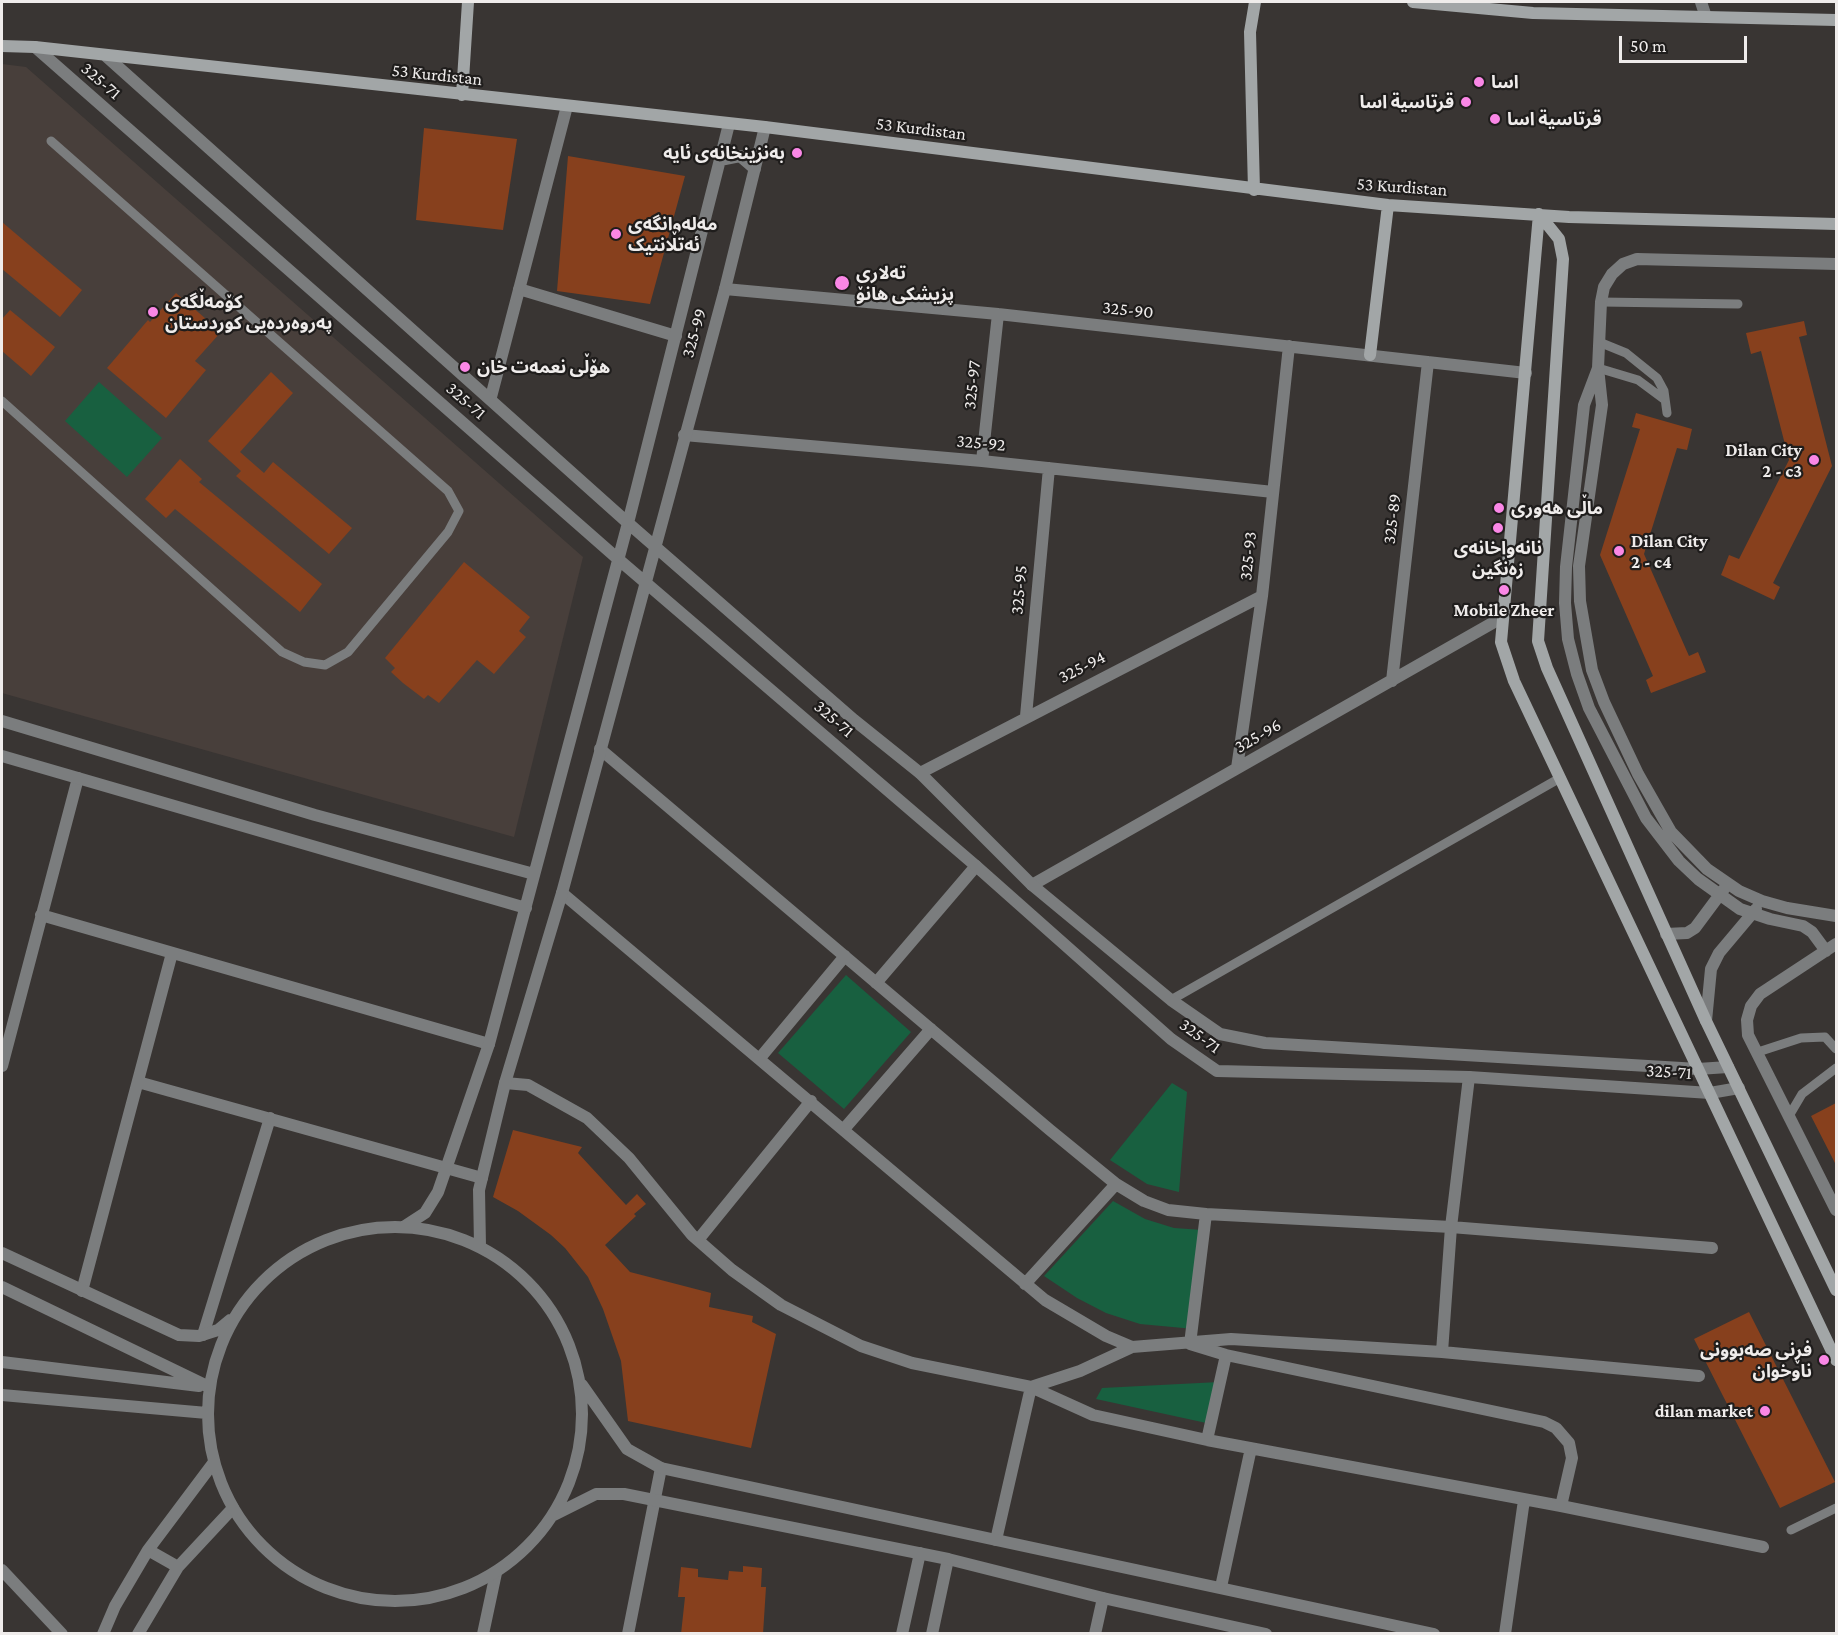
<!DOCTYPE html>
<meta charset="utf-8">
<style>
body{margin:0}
#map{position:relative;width:1838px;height:1635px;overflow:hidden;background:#393533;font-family:"Crimson Pro",serif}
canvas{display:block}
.frame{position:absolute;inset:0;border:3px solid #efeceb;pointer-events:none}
.scale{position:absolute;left:1619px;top:36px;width:128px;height:27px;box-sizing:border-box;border:3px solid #efeceb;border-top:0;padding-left:8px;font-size:18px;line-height:21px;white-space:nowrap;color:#efeceb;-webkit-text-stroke:4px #1f1d1c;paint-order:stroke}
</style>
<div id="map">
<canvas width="1838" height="1635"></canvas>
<div class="frame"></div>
<div class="scale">50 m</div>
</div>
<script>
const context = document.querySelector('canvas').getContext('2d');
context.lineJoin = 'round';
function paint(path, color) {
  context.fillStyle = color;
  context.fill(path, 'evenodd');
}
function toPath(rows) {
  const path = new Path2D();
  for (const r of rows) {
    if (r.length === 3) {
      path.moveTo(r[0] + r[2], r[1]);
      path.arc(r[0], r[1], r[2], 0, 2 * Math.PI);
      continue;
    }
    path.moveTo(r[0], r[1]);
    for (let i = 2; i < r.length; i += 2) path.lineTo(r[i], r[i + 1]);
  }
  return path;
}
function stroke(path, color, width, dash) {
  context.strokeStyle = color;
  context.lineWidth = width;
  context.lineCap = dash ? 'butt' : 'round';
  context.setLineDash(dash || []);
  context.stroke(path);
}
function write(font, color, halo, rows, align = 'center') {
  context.font = font + ' "Crimson Pro","Noto Sans Arabic",serif';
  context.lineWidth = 4.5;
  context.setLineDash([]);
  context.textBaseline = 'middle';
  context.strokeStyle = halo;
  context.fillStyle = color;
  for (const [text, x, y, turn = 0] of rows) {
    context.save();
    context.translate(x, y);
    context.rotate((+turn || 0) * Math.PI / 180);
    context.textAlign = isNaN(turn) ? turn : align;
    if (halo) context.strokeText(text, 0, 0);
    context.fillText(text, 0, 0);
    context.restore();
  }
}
paint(toPath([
 [2,64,26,67,583,557,514,837,2,693]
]), '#483f3b');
paint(toPath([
 [99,382,162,438,127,477,65,421],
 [846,975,911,1032,844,1109,778,1053],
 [1172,1083,1187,1092,1179,1192,1147,1184,1110,1160],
 [1113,1201,1145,1219,1174,1228,1203,1230,1194,1329,1140,1324,1106,1313,1077,1298,1044,1276],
 [1219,1382,1211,1424,1096,1399,1102,1388]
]), '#186040');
paint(toPath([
 [424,128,517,139,503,230,416,220],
 [568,156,685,176,650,304,557,291],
 [2,222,82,290,60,317,2,269],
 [176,293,221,332,195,361,206,370,166,418,107,368,148,320,150,322],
 [10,310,55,347,31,376,2,351,2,319],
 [1804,321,1807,335,1799,337,1832,466,1773,583,1780,587,1774,600,1721,575,1729,555,1739,559,1789,460,1761,351,1751,354,1746,333],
 [271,372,293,393,240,452,264,473,273,462,352,528,329,554,236,476,241,471,208,441],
 [1636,413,1692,429,1687,450,1677,448,1644,554,1689,656,1698,652,1706,672,1651,693,1646,680,1653,676,1600,555,1640,429,1632,427],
 [180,459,202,479,199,482,322,584,300,612,175,509,166,518,145,499],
 [464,562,530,617,519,631,526,637,494,674,477,660,439,703,428,695,424,699,403,683,391,672,395,668,385,658],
 [1836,1103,1836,1165,1811,1116],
 [513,1130,582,1147,578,1153,626,1205,637,1194,646,1204,634,1214,636,1216,605,1245,630,1272,711,1293,709,1307,753,1316,752,1322,776,1334,751,1448,628,1421,621,1361,603,1309,588,1277,565,1248,551,1235,518,1211,493,1197],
 [1749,1312,1835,1482,1780,1508,1694,1339],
 [743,1566,762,1568,761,1587,766,1587,763,1634,681,1634,685,1597,678,1597,681,1567,698,1569,698,1577,728,1580,729,1571,743,1572]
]), '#87401d');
stroke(toPath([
 [1601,302,1738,304],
 [1599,342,1626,353,1657,378,1664,391,1667,413],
 [1598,368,1638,380,1665,400],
 [2,401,282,652,304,662,325,665,348,652,448,532,459,511,448,491,51,141],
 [1171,1000,1560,778],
 [1758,1052,1801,1038,1825,1037,1836,1049],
 [1789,1116,1802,1094,1836,1068],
 [1791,1530,1836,1508]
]), '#7b7d7e', 9);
stroke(toPath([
 [1701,2,1706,17],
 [1836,264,1637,259,1623,264,1612,274,1604,287,1601,302,1598,368,1602,405,1579,566,1580,601,1592,670,1604,702,1638,774,1671,832,1707,869,1739,891,1762,901,1787,908,1836,916],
 [519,289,676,336],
 [725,289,998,314,1526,373],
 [1598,368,1584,405,1566,567,1565,603,1568,639,1577,674,1589,708,1646,818,1679,861,1698,879,1740,909,1770,919,1803,926,1812,932,1826,951],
 [491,397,567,106],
 [684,435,982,461,1273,492],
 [982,461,998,314],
 [1392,681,1428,362],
 [1026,716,1049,468],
 [600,749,1050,1130,1116,1184,1144,1201,1168,1210,1206,1214,1451,1227,1712,1248],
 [1237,768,1262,596,1289,346],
 [920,773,1262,596],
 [1032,885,1503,617],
 [562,893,1045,1300,1106,1336,1132,1347],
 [41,915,489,1044],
 [1666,934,1687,933,1695,928,1724,889],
 [1836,944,1760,994,1751,1006,1747,1020,1748,1035,1836,1210],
 [876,983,976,866],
 [1706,1021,1711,969,1719,953,1756,909],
 [760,1058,845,956],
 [2,1066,78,778],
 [138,1082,482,1178],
 [505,1083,528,1085,587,1118,629,1158,692,1235,732,1270,781,1305,861,1346,912,1363,1031,1387,1080,1371,1132,1347,1231,1339,1442,1352,1699,1376],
 [844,1129,931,1029],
 [1206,1214,1190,1344,1226,1355,1544,1422,1556,1428,1569,1443,1572,1458,1561,1506],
 [698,1240,811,1101],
 [1025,1284,1116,1184],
 [82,1291,172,953],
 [203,1335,270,1118],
 [1442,1352,1451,1227,1469,1077],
 [1207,1440,1226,1355],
 [996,1540,1031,1387,1093,1415,1207,1440,1561,1506,1763,1547],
 [148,1550,178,1567],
 [2,1570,62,1634],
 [1221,1587,1251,1448],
 [103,1634,115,1606,148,1550,214,1462],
 [138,1634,178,1567,233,1508],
 [483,1634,496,1573],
 [628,1634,661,1468],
 [902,1634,920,1553],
 [932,1634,948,1559],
 [1095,1634,1103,1598],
 [1505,1634,1524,1500]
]), '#7b7d7e', 12);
stroke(toPath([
 [35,47,618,559,976,866,1171,1039,1217,1071,1469,1077,1710,1093,1739,1088],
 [107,57,628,523,854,720,920,773,1032,885,1171,1000,1220,1034,1265,1043,1698,1069,1728,1067],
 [720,160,740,156,755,169],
 [2,721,315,815,534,874],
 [2,756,526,908],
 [405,1226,425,1213,438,1192,489,1044,628,523,729,124],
 [395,1414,187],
 [480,1246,479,1190,505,1083,562,893,725,289,765,127],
 [2,1253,179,1335,199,1336,218,1330,230,1320],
 [2,1287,209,1387],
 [2,1362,199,1386],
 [582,1385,627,1449,661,1468,1434,1634],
 [2,1395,207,1413],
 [554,1515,596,1494,624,1494,948,1559,1103,1598,1266,1634]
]), '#7b7d7e', 12);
stroke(toPath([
 [1413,2,1533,13,1836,20],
 [2,46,35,47,765,127,1388,205,1569,217,1836,224],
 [462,95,468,2],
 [1254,190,1250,32,1255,2],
 [1539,214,1501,642,1514,681,1836,1360],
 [1539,214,1559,239,1563,259,1538,641,1547,668,1706,1021,1836,1290],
 [1370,355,1388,205]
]), '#a2a6a7', 12);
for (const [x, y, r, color] of [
 [1479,82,6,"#fa87e6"],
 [1466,102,6,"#fa87e6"],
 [1495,119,6,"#fa87e6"],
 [797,153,6,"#fa87e6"],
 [616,234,6,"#fa87e6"],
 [842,283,8,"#fa87e6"],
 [153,312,6,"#fa87e6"],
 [465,367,6,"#fa87e6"],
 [1814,460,6,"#fa87e6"],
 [1499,508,6,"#fa87e6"],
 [1498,528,6,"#fa87e6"],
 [1619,551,6,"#fa87e6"],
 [1504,590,6,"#fa87e6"],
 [1824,1360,6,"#fa87e6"],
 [1765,1411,6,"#fa87e6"]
]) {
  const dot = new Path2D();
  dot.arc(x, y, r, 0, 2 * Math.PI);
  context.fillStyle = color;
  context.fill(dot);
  stroke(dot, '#1f1d1c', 2);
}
write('18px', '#efeceb', '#1f1d1c', [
 ["53 Kurdistan",437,75,6],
 ["325-71",101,81,41],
 ["53 Kurdistan",921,129,7],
 ["53 Kurdistan",1402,187,4],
 ["325-90",1128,310,6],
 ["325-99",694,333,-74],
 ["325-97",972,385,-84],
 ["325-71",466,401,41],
 ["325-92",981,443,5],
 ["325-89",1392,519,-83],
 ["325-93",1248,556,-84],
 ["325-95",1019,590,-85],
 ["325-94",1082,667,-27],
 ["325-71",834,719,41],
 ["325-96",1258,736,-30],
 ["325-71",1200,1036,36],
 ["325-71",1669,1072,4]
]);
write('bold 18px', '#efeceb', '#1f1d1c', [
 ["اسا",1491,82],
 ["قرتاسية اسا",1454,102,"right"],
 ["قرتاسیة اسا",1507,119],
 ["بەنزینخانەی ئایە",785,153,"right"],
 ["مەلەوانگەی",628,224],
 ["ئەتڵانتیک",628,245],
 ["تەلاری",856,273],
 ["پزیشکی هانۆ",856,294],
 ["كۆمەڵگەی",165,302],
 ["پەروەردەیی كوردستان",165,323],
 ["هۆڵی نعمەت خان",477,367],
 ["Dilan City",1802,450,"right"],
 ["2 - c3",1802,471,"right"],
 ["ماڵی هەوری",1511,508],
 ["Dilan City",1631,541],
 ["2 - c4",1631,562],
 ["نانەواخانەی",1498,548,"center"],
 ["زەنگین",1498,569,"center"],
 ["Mobile Zheer",1504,610,"center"],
 ["فڕنی صەبوونی",1812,1350,"right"],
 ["ناوخوان",1812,1371,"right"],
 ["dilan market",1753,1411,"right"]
], 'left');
</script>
